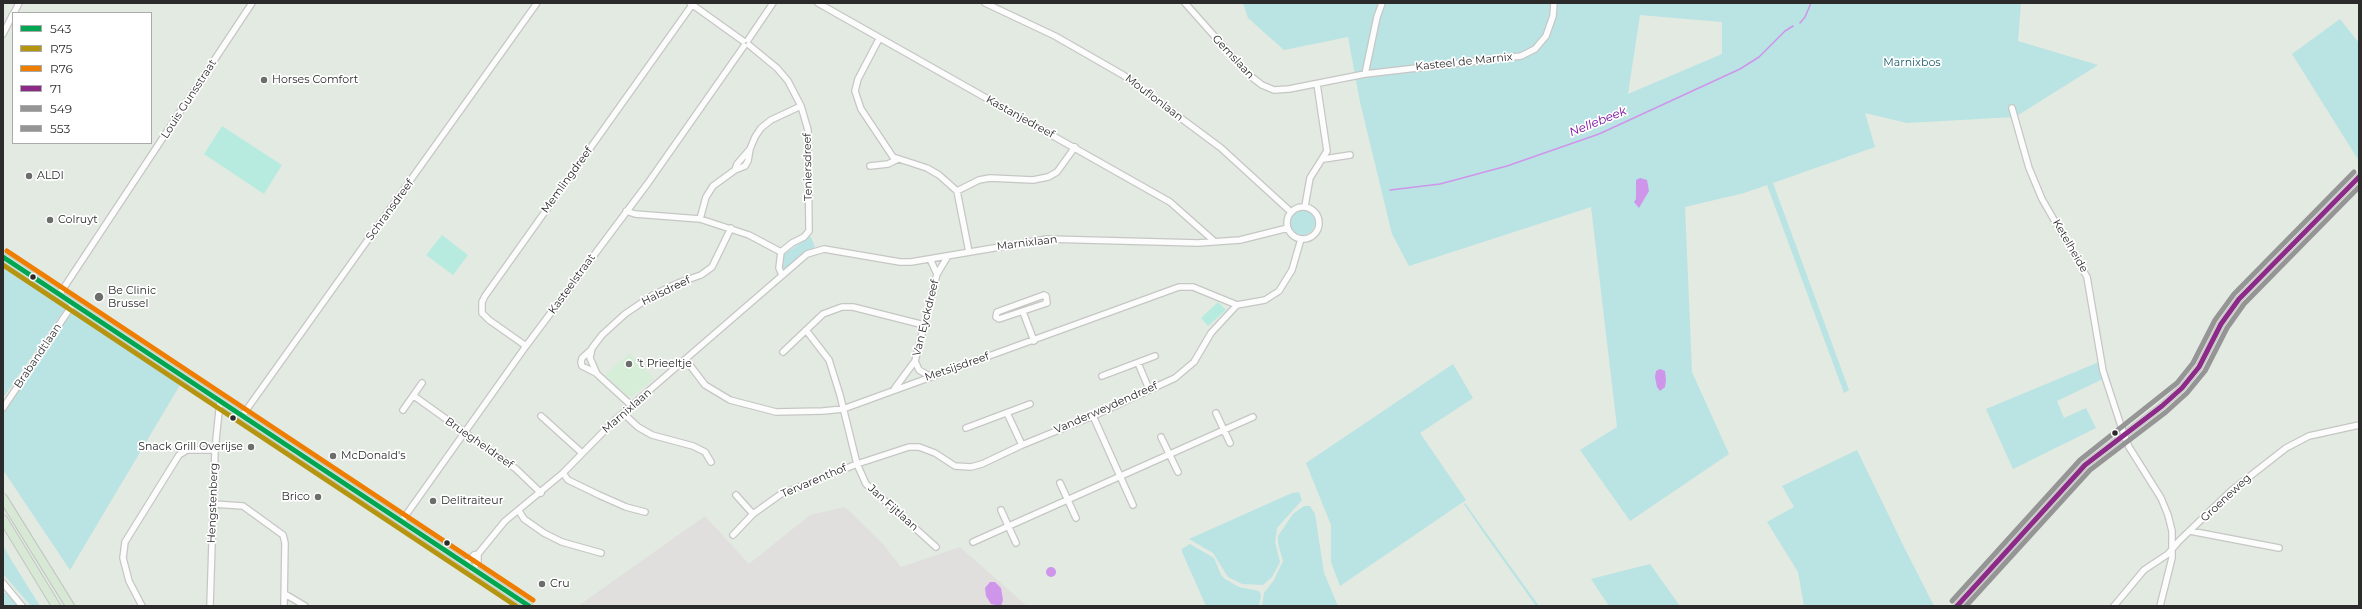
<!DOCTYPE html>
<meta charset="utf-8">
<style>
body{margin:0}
#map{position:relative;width:2362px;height:609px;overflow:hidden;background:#e2eae2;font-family:Montserrat,sans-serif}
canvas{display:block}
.frame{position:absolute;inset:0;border:4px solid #2b2b2b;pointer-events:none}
.legend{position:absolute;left:12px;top:12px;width:140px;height:132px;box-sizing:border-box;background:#fff;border:1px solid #aaa;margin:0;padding:5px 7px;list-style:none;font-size:12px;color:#2b2b2b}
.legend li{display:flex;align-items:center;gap:8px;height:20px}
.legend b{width:20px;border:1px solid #aaa}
</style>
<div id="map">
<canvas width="2362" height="609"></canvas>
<div class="frame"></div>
<ul class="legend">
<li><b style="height:5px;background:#00a651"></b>543</li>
<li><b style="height:5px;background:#b5940f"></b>R75</li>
<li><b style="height:5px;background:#ef7d00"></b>R76</li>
<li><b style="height:5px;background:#8c2b87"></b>71</li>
<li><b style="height:5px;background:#959595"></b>549</li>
<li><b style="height:5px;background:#959595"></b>553</li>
</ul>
</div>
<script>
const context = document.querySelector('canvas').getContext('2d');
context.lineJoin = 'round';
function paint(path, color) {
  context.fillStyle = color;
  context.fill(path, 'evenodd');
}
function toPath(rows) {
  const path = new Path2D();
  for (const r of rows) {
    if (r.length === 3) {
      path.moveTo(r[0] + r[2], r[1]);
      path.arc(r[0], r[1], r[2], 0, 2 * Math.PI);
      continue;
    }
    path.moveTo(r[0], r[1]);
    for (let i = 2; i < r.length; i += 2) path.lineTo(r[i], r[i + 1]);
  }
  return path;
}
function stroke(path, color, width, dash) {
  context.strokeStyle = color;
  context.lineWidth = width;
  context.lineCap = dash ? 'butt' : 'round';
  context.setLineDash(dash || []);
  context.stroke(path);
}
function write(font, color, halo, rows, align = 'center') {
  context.font = font + ' Montserrat,sans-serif';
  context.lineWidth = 3.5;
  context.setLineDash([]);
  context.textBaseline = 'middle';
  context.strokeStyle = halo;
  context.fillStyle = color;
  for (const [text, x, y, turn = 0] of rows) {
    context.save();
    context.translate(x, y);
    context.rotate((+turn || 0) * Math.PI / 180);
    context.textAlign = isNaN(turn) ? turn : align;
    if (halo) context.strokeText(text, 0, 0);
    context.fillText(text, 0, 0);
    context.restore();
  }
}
paint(toPath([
 [845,507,883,544,901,567,960,547,1027,606,578,606,705,516,749,564,810,515]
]), '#e0dfdd');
paint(toPath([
 [630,353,654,379,631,397,627,396,605,375]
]), '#d6edd8');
paint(toPath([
 [1243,3,2021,3,2018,41,2098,65,2015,117,1907,123,1865,113,1875,147,1773,183,1849,390,1844,393,1767,185,1744,193,1685,207,1692,372,1729,454,1630,521,1580,450,1617,427,1591,207,1409,266,1392,234,1360,102,1348,37,1284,50,1248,18],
 [1640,15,1722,22,1722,54,1628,94],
 [2340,19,2359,43,2359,161,2292,54],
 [1302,222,13],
 [809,237,811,237,815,247,786,269,782,268,782,257,786,253],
 [3,265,66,307,3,398],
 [74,308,180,385,70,570,3,470,3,414],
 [2099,362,2103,379,2057,401,2064,418,2086,408,2096,428,2013,469,1986,409],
 [1453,364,1473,398,1420,433,1466,500,1340,586,1331,562,1331,525,1306,463],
 [1857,450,1904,547,1934,606,1804,606,1798,572,1767,522,1794,507,1782,486],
 [1299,492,1302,500,1277,528,1275,542,1280,562,1272,577,1263,585,1242,584,1228,577,1213,553,1189,539,1292,493],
 [1465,503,1485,531,1539,606,1536,606,1483,532,1464,504],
 [1304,506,1310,506,1315,514,1324,573,1338,606,1262,606,1264,593,1274,580,1283,561,1278,543,1278,536,1293,514],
 [1190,544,1214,558,1221,575,1225,579,1239,587,1259,591,1261,595,1259,606,1206,606,1182,552,1182,549],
 [3,545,10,558,40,606,31,606,3,574],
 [1650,564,1680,606,1609,606,1591,579],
 [3,593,8,593,19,606,3,606]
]), '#bae3e3');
paint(toPath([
 [222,126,282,165,264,194,204,154],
 [442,235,468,255,453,275,426,255],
 [1218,302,1226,310,1208,326,1201,318]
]), '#b8ebdf');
paint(toPath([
 [1640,178,1647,180,1649,191,1639,208,1634,202,1636,199,1636,180],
 [1660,369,1665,371,1666,380,1665,387,1660,391,1657,387,1655,377,1656,371],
 [1051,572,5],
 [990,582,995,582,1001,588,1003,600,1001,606,991,604,986,596,985,588]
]), '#cf95eb');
stroke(toPath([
 [1800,23,1805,17,1811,3],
 [1390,190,1440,184,1507,166,1599,134,1740,69,1759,57,1785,31,1793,26]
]), '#cf95eb', 1.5);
const minor = toPath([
 [690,3,743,41],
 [818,3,1170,202,1214,241],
 [985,3,1055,36,1123,75,1221,148,1291,212],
 [1185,3,1249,75,1262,85,1274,90,1289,89,1365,74,1521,56,1535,49,1546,36,1553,16,1554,3],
 [14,13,19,3],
 [3,34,13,14],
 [879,39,858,79,855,91,861,109,893,157,927,168,939,175,957,191,969,252],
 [748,40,773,3],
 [749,45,777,68,788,81,801,106,808,130,809,231,804,237,792,243,781,252,779,268,782,275],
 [1365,74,1377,17,1382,3],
 [2012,108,2029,168,2042,199,2087,277,2103,371,2122,429,2129,447,2161,498,2168,515,2172,531,2172,558,2160,606],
 [1324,159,1350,155],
 [870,166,888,164,898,159],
 [735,170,737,164,750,149],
 [957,191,979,180,990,178,1033,180,1048,177,1057,172,1075,147],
 [1305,206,1310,178,1327,151,1317,84],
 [1303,223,16],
 [626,211,635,214,700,219,749,235,781,252],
 [700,219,706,197,713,186,735,170,745,166,748,161,750,149,755,137,761,128,771,120,801,106],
 [930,259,937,274],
 [59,295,252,3],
 [1044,295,1046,296,1047,303,999,319,996,317,997,312,1044,295],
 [1023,312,1034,341],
 [806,330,829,360,840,395,857,464,909,447,919,447,935,453,955,466,971,467,982,464,1022,445,1093,416,1175,378,1194,362,1211,333,1237,305,1265,300,1279,291,1292,270,1301,239],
 [526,346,489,320,482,313,482,302,485,296,692,5],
 [592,349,582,358,581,362,582,366,596,373],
 [783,352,823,314,842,307,853,307,924,325],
 [686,360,705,385,730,400,776,412,823,411,843,409,1179,287,1193,287,1237,305],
 [915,361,919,370,931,377],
 [1138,363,1149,389],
 [1102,376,1155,356],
 [895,388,915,361,937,274,948,256],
 [414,396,516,469,541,493],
 [632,406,597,374,590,358,592,348,602,335,625,314,653,295,678,283,701,275,712,267,731,228],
 [3,408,73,304],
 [403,410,422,383],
 [623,413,638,427,652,435,693,446,705,452,711,462],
 [1007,413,1022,445],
 [1216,413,1230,443],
 [242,416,537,3],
 [541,416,582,453],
 [1093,416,1133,505],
 [966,428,1030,404],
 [1161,437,1178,472],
 [563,473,568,480,599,495,626,507,645,512],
 [1060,483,1076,518],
 [736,495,753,514],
 [213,504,243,506,283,535,285,543,284,606],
 [1001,510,1016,543],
 [519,511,524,519,544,533,562,542,601,553],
 [401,522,526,346,648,183,744,46],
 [2190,531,2279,548],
 [733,535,753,514,781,494,857,464,866,484,936,547],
 [973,542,1253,417],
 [465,564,474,555,478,554,505,521,563,473,615,420,807,254,824,249,900,262,911,262,1047,239,1198,243,1240,240,1288,228],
 [473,570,478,561,478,554],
 [3,583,22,606],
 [285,594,305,606],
 [142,606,129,581,123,558,125,542,179,455,187,450,215,450],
 [210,606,215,450,220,401],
 [1957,606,2085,465,2162,406,2182,388,2199,367,2221,324,2239,299,2359,177],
 [2114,606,2144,570,2168,554,2179,541,2231,491,2286,448,2309,436,2359,425]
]);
const major = toPath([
 [3,257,529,606]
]);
const highway = toPath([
 [3,498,70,606],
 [3,519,56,606]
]);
stroke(minor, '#c6c7c5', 8);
stroke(major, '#c2c5c2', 9);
stroke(highway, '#c2c5c2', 10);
stroke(minor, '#fbfcfb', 5.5);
stroke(major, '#d4e7d7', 7);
stroke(highway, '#d7e9d4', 8);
stroke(toPath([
 [3,257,529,606]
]), '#00a651', 5);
stroke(toPath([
 [3,265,516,606]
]), '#b5940f', 5);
stroke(toPath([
 [7,251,533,600]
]), '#ef7d00', 5);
stroke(toPath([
 [1957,606,2085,465,2162,406,2182,388,2199,367,2221,324,2239,299,2359,177]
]), '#8c2b87', 5);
stroke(toPath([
 [1966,606,2090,470,2166,412,2187,393,2205,371,2227,328,2244,304,2359,187]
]), '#959595', 5);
stroke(toPath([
 [1952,601,2080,460,2177,383,2193,363,2215,320,2234,294,2354,172]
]), '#959595', 5);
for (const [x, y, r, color] of [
 [264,80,4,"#6b6e6b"],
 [29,176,4,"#6b6e6b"],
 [50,220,4,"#6b6e6b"],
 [33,277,3.5,"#2b2b2b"],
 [99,297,5,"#6b6e6b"],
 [629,364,4,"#6b6e6b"],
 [233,418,3.5,"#2b2b2b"],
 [2115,433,3.5,"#2b2b2b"],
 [251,447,4,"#6b6e6b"],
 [333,456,4,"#6b6e6b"],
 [318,497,4,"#6b6e6b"],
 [433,501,4,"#6b6e6b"],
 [447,543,3.5,"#2b2b2b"],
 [542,584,4,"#6b6e6b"]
]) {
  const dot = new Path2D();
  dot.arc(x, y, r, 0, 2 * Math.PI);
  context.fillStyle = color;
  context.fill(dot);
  stroke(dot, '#fff', 1.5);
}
write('11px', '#2b2b2b', '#fff', [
 ["Gemslaan",1233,57,47],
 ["Kasteel de Marnix",1464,62,-6],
 ["Mouflonlaan",1154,98,37],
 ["Louis Gunsstraat",189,99,-57],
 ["Kastanjedreef",1020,117,29],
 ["Teniersdreef",808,167,-91],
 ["Memlingdreef",567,180,-54],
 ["Schransdreef",390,210,-54],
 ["Marnixlaan",1027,243,-7],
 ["Ketelheide",2070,246,60],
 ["Kasteelstraat",572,284,-54],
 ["Halsdreef",666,291,-26],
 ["Van Eyckdreef",926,318,-76],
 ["Brabandtlaan",38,356,-56],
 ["Metsijsdreef",957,367,-19],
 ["Vanderweydendreef",1106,408,-24],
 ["Marnixlaan",627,411,-41],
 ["Bruegheldreef",479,443,35],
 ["Tervarenthof",814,481,-23],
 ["Groeneweg",2226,498,-43],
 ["Hengstenberg",213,503,-88],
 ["Jan Fijtlaan",893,508,42]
]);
write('11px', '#1a596a', '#fff', [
 ["Marnixbos",1912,63]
]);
write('11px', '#2b2b2b', '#fff', [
 ["Horses Comfort",272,80],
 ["ALDI",37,176],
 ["Colruyt",58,220],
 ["Be Clinic",108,291],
 ["Brussel",108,304],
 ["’t Prieeltje",637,364],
 ["Snack Grill Overijse",243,447,"right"],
 ["McDonald's",341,456],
 ["Brico",310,497,"right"],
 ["Delitraiteur",441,501],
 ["Cru",550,584]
], 'left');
write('italic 12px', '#7b0d9e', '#fff', [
 ["Nellebeek",1598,122,-22]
]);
</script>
